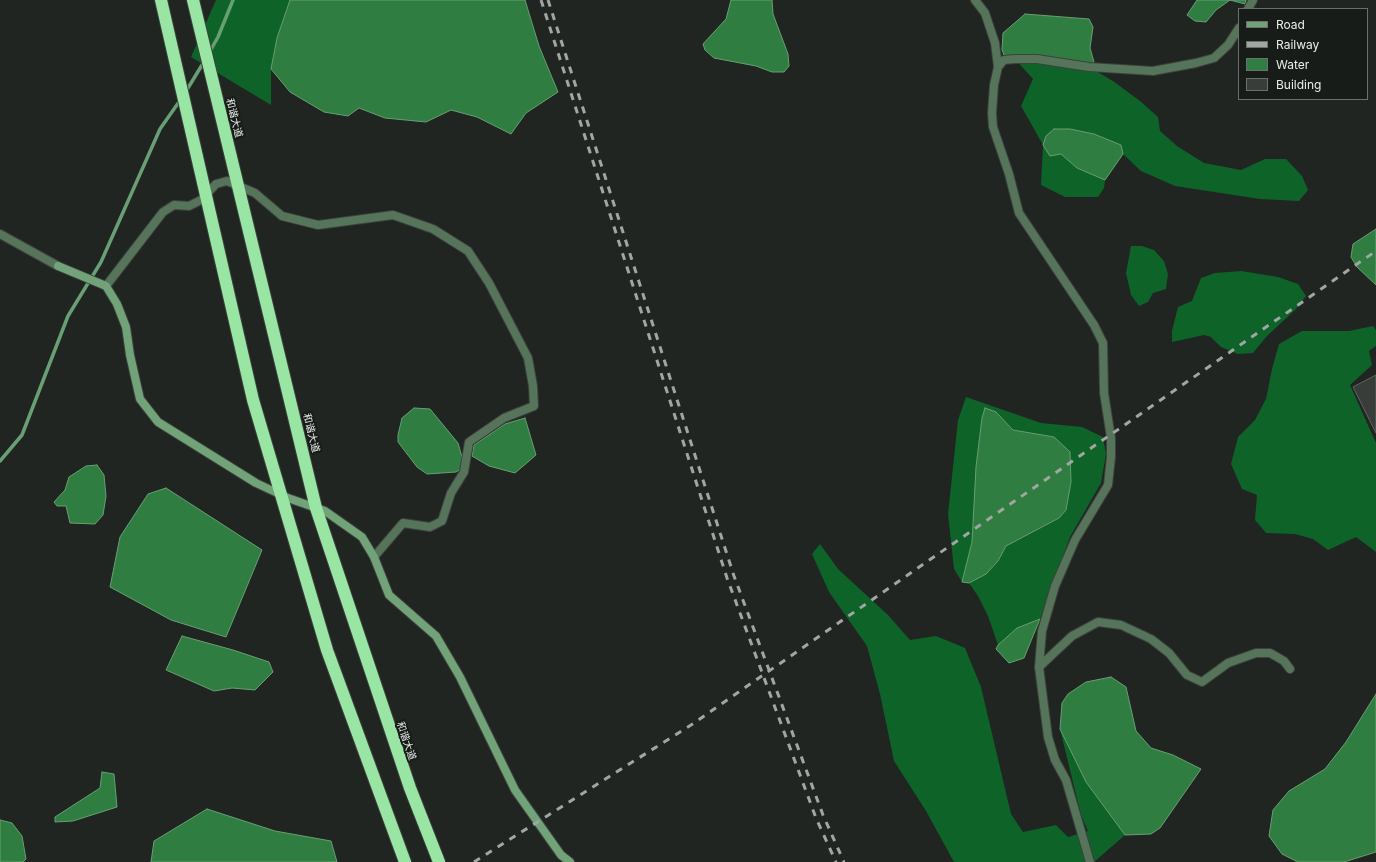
<!DOCTYPE html>
<meta charset="utf-8">
<style>
body{margin:0}
#map{position:relative;width:1376px;height:862px;overflow:hidden;background:#202521;font-family:Inter,sans-serif}
canvas{display:block}
.legend{position:absolute;left:1238px;top:8px;width:130px;height:92px;box-sizing:border-box;background:#171c18;border:1px solid #6b706c;margin:0;padding:5px 7px;list-style:none;font-size:12px;color:#e9edea}
.legend li{display:flex;align-items:center;gap:8px;height:20px}
.legend b{width:20px;border:1px solid #6b706c}
</style>
<div id="map">
<canvas width="1376" height="862"></canvas>
<ul class="legend">
<li><b style="height:5px;background:#71a278"></b>Road</li>
<li><b style="height:5px;background:#a1a6a2"></b>Railway</li>
<li><b style="height:11px;background:#307d41"></b>Water</li>
<li><b style="height:11px;background:#383d39"></b>Building</li>
</ul>
</div>
<script>
const context = document.querySelector('canvas').getContext('2d');
context.lineJoin = 'round';
function paint(path, color) {
  context.fillStyle = color;
  context.fill(path, 'evenodd');
}
function toPath(rows) {
  const path = new Path2D();
  for (const r of rows) {
    path.moveTo(r[0], r[1]);
    for (let i = 2; i < r.length; i += 2) path.lineTo(r[i], r[i + 1]);
  }
  return path;
}
function stroke(path, color, width, dash) {
  context.strokeStyle = color;
  context.lineWidth = width;
  context.lineCap = dash ? 'butt' : 'round';
  context.setLineDash(dash || []);
  context.stroke(path);
}
function write(font, color, halo, rows, align = 'center') {
  context.font = font + ' Inter,"Noto Sans SC",sans-serif';
  context.lineWidth = 4;
  context.setLineDash([]);
  context.textBaseline = 'middle';
  context.strokeStyle = halo;
  context.fillStyle = color;
  for (const [text, x, y, turn = 0] of rows) {
    context.save();
    context.translate(x, y);
    context.rotate((+turn || 0) * Math.PI / 180);
    context.textAlign = isNaN(turn) ? turn : align;
    if (halo) context.strokeText(text, 0, 0);
    context.fillText(text, 0, 0);
    context.restore();
  }
}
paint(toPath([
 [216,0,290,0,277,38,271,69,271,105,191,57],
 [1015,59,1089,67,1113,81,1140,101,1158,117,1160,131,1177,146,1204,163,1241,170,1265,159,1286,159,1302,176,1308,190,1299,201,1260,199,1175,186,1141,171,1123,154,1121,145,1094,134,1070,129,1054,129,1061,154,1077,168,1105,180,1104,188,1098,197,1065,197,1041,185,1043,145,1021,106,1033,79],
 [1131,246,1142,246,1154,250,1164,261,1168,274,1166,289,1153,293,1148,302,1139,306,1131,295,1126,273],
 [1241,271,1278,277,1298,284,1306,296,1295,310,1267,336,1253,353,1238,354,1221,347,1211,337,1204,335,1172,342,1172,331,1178,307,1192,301,1201,278,1215,273],
 [1373,326,1376,330,1376,346,1369,351,1372,365,1350,385,1376,443,1376,552,1356,537,1328,550,1313,539,1295,534,1266,533,1255,520,1257,495,1242,489,1231,464,1238,437,1255,420,1266,399,1272,369,1279,344,1302,331,1349,331],
 [966,397,1041,423,1082,427,1103,437,1106,454,1101,483,1070,537,1040,619,1017,628,998,645,988,616,978,596,969,583,986,574,998,561,1006,546,1059,518,1066,510,1071,482,1054,437,1013,430,996,412,982,418,972,542,962,582,954,569,948,514,958,420],
 [820,544,838,569,888,615,910,640,936,636,965,648,981,687,1011,814,1023,832,1056,825,1068,837,1088,831,1081,815,1060,729,1086,782,1125,835,1094,862,954,862,926,811,894,761,880,694,867,646,829,592,812,554]
]), '#0e6329');
const water = toPath([
 [290,0,525,0,539,46,558,92,526,113,511,134,477,117,451,110,426,122,385,118,359,108,348,116,324,112,290,92,271,69,277,38,290,0],
 [731,0,772,0,773,14,788,54,789,66,784,72,772,72,756,66,714,58,705,50,703,44,726,19,731,0],
 [1197,0,1246,0,1245,4,1230,0,1216,10,1206,22,1195,21,1187,15,1197,0],
 [1025,14,1089,19,1093,27,1090,48,1094,62,1089,67,1015,59,1004,55,1002,50,1003,33,1025,14],
 [1054,129,1070,129,1094,134,1121,145,1123,154,1105,180,1077,168,1061,154,1050,156,1043,145,1046,136,1054,129],
 [1376,229,1376,285,1357,267,1351,257,1353,244,1376,229],
 [414,408,430,409,458,443,462,457,461,469,456,472,427,474,417,467,398,442,398,435,402,418,414,408],
 [985,408,996,412,1013,430,1054,437,1070,452,1071,482,1066,510,1059,518,1006,546,998,561,986,574,969,583,962,582,972,542,976,467,982,418,985,408],
 [525,418,536,455,515,473,489,466,472,456,474,445,505,424,525,418],
 [97,465,104,475,106,496,103,515,95,524,70,523,66,506,57,506,54,502,65,490,69,477,86,466,97,465],
 [166,488,262,550,226,637,171,620,110,587,120,537,148,494,166,488],
 [1040,619,1024,658,1009,663,996,649,998,645,1017,628,1040,619],
 [182,636,233,650,269,662,273,672,255,690,232,688,214,691,166,670,182,636],
 [1111,677,1126,687,1136,731,1151,748,1173,755,1201,769,1160,828,1151,834,1125,835,1086,782,1060,729,1062,703,1068,694,1086,682,1111,677],
 [1376,694,1376,852,1344,862,1298,862,1282,854,1269,836,1273,810,1289,791,1325,769,1346,742,1376,694],
 [102,772,114,774,117,807,73,821,55,822,55,817,100,788,102,772],
 [207,809,275,831,331,841,337,862,151,862,154,841,207,809],
 [0,820,12,823,22,836,26,859,23,862,0,862,0,820]
]);
paint(water, '#307d41');
stroke(water, '#689f74', 1);
stroke(toPath([
 [209,53,218,37,233,0],
 [185,93,205,60],
 [0,461,22,435,68,316,101,262,160,129,181,99]
]), '#689f74', 3.5);
const building = toPath([
 [1376,375,1376,433,1353,387,1376,375]
]);
paint(building, '#383d39');
stroke(building, '#5f6560', 1);
const street = toPath([
 [975,0,985,13,995,43,998,67],
 [1248,9,1253,0],
 [0,234,58,266],
 [106,286,163,212,174,205,189,206,201,200,216,184,227,181,255,193,282,216,318,225,393,215,433,229,468,251,489,283,528,358,533,386,534,406,504,418,469,442,464,472,451,493,442,521,430,527,403,523,374,557],
 [1039,667,1072,636,1098,622,1121,625,1151,639,1169,653,1187,675,1202,682,1228,663,1256,653,1270,653,1284,661,1290,669],
 [1090,862,1066,780,1055,760,1048,737,1039,667,1042,631,1055,586,1075,540,1108,485,1111,457,1111,438,1104,393,1103,343,1094,325,1019,213,1009,174,993,127,992,113,994,85,998,67,1004,60,1015,59,1037,59,1089,67,1153,71,1196,63,1214,58,1228,45,1239,28]
]);
const secondary = toPath([
 [58,266,106,286,117,304,126,327,130,355,140,399,158,422,256,483,288,498,325,511,362,537,374,557,389,595,436,636,460,677,515,790,561,855,570,862]
]);
const highway = toPath([
 [161,0,253,400,327,650,405,862],
 [193,0,316,508,410,788,439,862]
]);
stroke(street, '#3c413d', 10);
stroke(secondary, '#3c413d', 10);
stroke(highway, '#3c413d', 14);
stroke(street, '#56745a', 8);
stroke(secondary, '#71a278', 8);
stroke(highway, '#99e6a4', 12);
stroke(toPath([
 [541,0,727,578,816,818,836,862],
 [548,0,734,576,823,815,844,862],
 [474,862,691,725,1376,251]
]), '#a1a6a2', 3, [7, 7]);
write('10px', '#e9edea', '#171c18', [
 ["和谐大道",234,118,76],
 ["和谐大道",311,433,76],
 ["和谐大道",406,741,71]
]);
</script>
